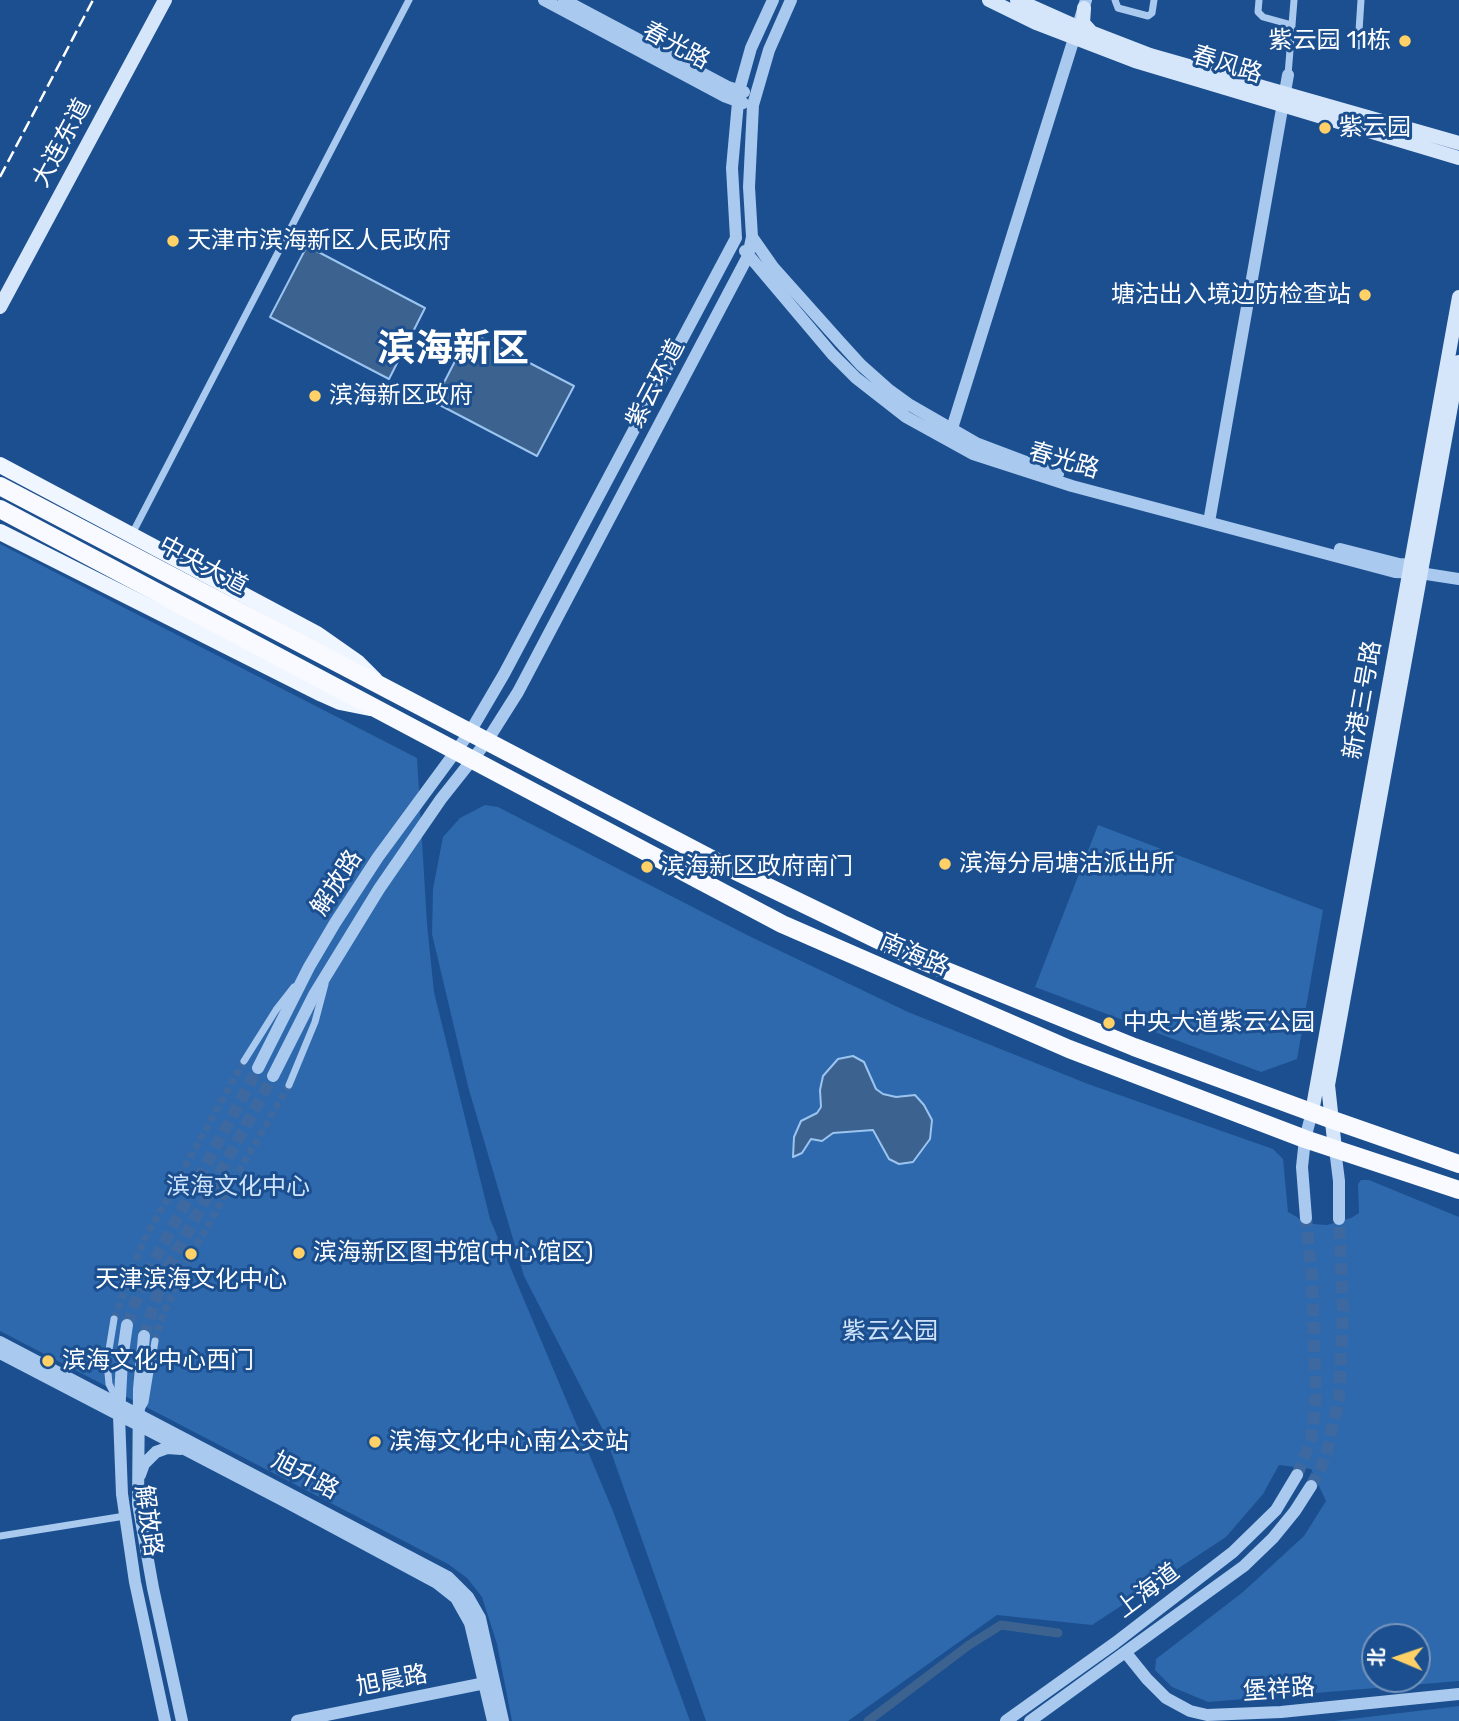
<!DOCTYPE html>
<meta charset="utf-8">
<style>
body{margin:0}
#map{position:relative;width:1459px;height:1721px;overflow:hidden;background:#1b4f8f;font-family:Rubik,"Noto Sans SC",sans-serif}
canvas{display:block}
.north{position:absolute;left:1361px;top:1623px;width:70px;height:70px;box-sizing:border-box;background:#1b4f8f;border:2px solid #7695bc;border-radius:50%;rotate:272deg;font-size:19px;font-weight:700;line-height:28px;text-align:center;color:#fff}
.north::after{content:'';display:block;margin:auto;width:24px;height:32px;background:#ffd166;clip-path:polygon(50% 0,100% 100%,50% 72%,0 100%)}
</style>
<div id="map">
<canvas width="1459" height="1721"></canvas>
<div class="north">北</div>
</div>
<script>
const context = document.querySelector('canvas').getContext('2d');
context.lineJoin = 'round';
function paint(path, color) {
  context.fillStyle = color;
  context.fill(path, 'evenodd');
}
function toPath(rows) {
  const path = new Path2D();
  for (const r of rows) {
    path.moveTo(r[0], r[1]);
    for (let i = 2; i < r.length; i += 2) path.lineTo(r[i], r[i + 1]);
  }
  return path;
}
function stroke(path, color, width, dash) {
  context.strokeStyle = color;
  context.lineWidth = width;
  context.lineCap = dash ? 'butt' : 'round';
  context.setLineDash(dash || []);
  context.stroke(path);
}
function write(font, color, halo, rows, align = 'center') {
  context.font = font + ' Rubik,"Noto Sans SC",sans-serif';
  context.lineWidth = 6;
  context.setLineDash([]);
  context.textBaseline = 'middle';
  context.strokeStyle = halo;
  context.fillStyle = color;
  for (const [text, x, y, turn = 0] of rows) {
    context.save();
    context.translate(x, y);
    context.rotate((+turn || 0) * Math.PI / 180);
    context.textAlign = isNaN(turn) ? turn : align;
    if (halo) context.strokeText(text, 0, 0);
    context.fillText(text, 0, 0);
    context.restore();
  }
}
paint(toPath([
 [0,544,417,758,427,924,434,992,490,1219,613,1511,690,1721,512,1721,497,1644,482,1597,467,1578,448,1564,0,1331],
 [485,805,498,807,749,936,908,1012,1088,1084,1273,1149,1283,1159,1288,1212,1302,1220,1313,1224,1327,1225,1351,1218,1359,1213,1358,1184,1361,1180,1369,1180,1459,1217,1459,1681,1208,1702,1172,1687,1155,1670,1156,1659,1243,1592,1304,1536,1326,1501,1311,1469,1279,1465,1263,1494,1226,1537,1092,1625,997,1615,848,1721,706,1721,604,1432,524,1276,469,1090,432,934,433,889,443,837,460,818],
 [1375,1637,1417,1637,1417,1679,1375,1679],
 [1098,825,1323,910,1297,1059,1261,1072,1035,987],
 [1459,1706,1459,1721,1334,1721]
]), '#2e69ad');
const water = toPath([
 [307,246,425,308,389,379,270,317,307,246],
 [470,332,574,386,537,456,434,402,470,332],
 [853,1056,864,1062,876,1089,883,1094,896,1097,915,1095,924,1105,932,1120,930,1139,913,1162,899,1164,889,1159,873,1130,833,1133,822,1141,811,1139,802,1153,793,1157,794,1137,801,1121,817,1113,821,1107,820,1090,823,1076,838,1059,853,1056]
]);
paint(water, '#3c6290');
stroke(water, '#9cc4f0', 2);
stroke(toPath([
 [868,1721,969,1645,1001,1625,1058,1633]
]), '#3c6290', 9);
stroke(toPath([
 [114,1319,143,1242,244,1061],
 [155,1341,162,1317,184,1267,289,1085]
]), '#3d69a0', 7, [7, 3.5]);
stroke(toPath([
 [127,1325,144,1280,258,1068],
 [144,1336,164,1275,273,1076],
 [1297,1475,1311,1440,1316,1398,1312,1279,1306,1218],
 [1311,1486,1321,1468,1327,1451,1339,1398,1343,1311,1339,1219]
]), '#3d69a0', 12, [12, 6]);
stroke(toPath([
 [1115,0,1118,8,1148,16,1152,13,1154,0],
 [1259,0,1258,12,1263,17,1292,25],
 [1358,46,1361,0],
 [1288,75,1294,0],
 [132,534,409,0],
 [244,1061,276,1010,294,987],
 [289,1085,315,1022,325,984],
 [114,1319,107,1362,109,1384,117,1400],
 [141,1409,145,1402,155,1341],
 [0,1536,125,1516]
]), '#a9c9ee', 7);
stroke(toPath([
 [544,0,724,96,743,103],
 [564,0,728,87,744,92],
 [752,237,773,267,840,342,861,365,888,389,910,405,976,443,1058,474],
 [745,251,832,354,856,378,906,417,973,454,1072,486,1395,572,1420,573,1459,579],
 [949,438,1086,0],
 [1209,522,1288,75],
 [1340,549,1399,564,1417,565],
 [258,1068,309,967,335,923,378,857,470,732,504,674,736,238,732,168,739,91,751,48,773,0],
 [273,1076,314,995,379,889,441,799,487,741,518,692,748,256,752,237,749,187,753,105,769,50,791,0],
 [1335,1149,1339,1181,1339,1219],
 [1306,1218,1302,1167,1305,1139,1312,1112],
 [127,1325,122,1360,119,1416,122,1494,135,1582,165,1721],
 [144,1336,139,1389,138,1504,153,1588,182,1721],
 [0,1342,448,1577,468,1597,480,1618,503,1721],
 [0,1353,288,1503,437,1583,456,1598,470,1623,493,1721],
 [140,1475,144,1464,156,1452,167,1448,181,1449],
 [1126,1653,1147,1679,1166,1698,1190,1711,1207,1715,1281,1712,1459,1694],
 [297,1721,490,1682],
 [1006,1721,1115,1643,1233,1552,1276,1510,1297,1475],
 [1030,1721,1244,1566,1273,1538,1295,1511,1311,1486]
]), '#a9c9ee', 12);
stroke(toPath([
 [989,0,1036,23,1135,61,1459,158],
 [1017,0,1075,26,1150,55,1459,143],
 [1084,8,1083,23,1092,33],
 [0,307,165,0],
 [1312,1112,1459,297],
 [1335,1149,1328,1085,1459,362]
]), '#d6e6fa', 14);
stroke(toPath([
 [0,465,317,634,357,662,375,680],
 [0,532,322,694,340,702,370,708]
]), '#f0f6ff', 16);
stroke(toPath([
 [0,486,723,865,915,958,1134,1047,1330,1119,1459,1164],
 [0,509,782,924,1069,1049,1305,1139,1459,1190]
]), '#f8faff', 18);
stroke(toPath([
 [0,177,93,0]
]), '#fff', 2.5, [12, 5]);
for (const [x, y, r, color] of [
 [1405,41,7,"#ffd166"],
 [1325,128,7,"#ffd166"],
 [173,241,7,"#ffd166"],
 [1365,295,7,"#ffd166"],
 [315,396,7,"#ffd166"],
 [945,864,7,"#ffd166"],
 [647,867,7,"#ffd166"],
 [1109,1023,7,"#ffd166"],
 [299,1253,7,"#ffd166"],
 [191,1254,7,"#ffd166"],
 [48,1361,7,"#ffd166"],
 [375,1442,7,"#ffd166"]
]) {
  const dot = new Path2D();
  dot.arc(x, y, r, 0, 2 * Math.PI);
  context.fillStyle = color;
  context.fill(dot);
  stroke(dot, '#1b4f8f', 2.5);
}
write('24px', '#fff', '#1b4f8f', [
 ["紫云园 11栋",1391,41,"right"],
 ["紫云园",1339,128],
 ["天津市滨海新区人民政府",187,241],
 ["塘沽出入境边防检查站",1351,295,"right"],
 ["滨海新区政府",329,396],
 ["滨海分局塘沽派出所",959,864],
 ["滨海新区政府南门",661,867],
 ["中央大道紫云公园",1123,1023],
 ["滨海新区图书馆(中心馆区)",313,1253],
 ["天津滨海文化中心",191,1280,"center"],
 ["滨海文化中心西门",62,1361],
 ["滨海文化中心南公交站",389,1442]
], 'left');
write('24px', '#fff', '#1b4f8f', [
 ["春光路",676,46,28],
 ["春风路",1227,65,17],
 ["大连东道",62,143,-62],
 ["紫云环道",656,384,-62],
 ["春光路",1064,461,16],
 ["中央大道",203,566,28],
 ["新港三号路",1363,700,-80],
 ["解放路",337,883,-57],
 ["南海路",914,955,23],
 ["旭升路",305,1476,28],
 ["解放路",148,1521,82],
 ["上海道",1148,1591,-37],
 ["旭晨路",392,1681,-11],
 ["堡祥路",1279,1690,-4]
]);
write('24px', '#cfe3fa', '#1b4f8f', [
 ["滨海文化中心",238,1187],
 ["紫云公园",890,1332]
]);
write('bold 38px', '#fff', '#1b4f8f', [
 ["滨海新区",453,350]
]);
</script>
